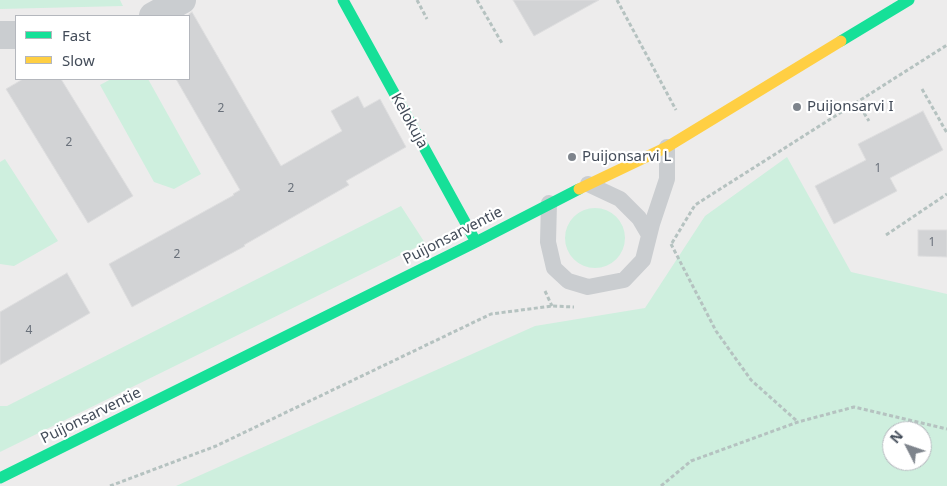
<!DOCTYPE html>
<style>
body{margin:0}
#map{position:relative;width:947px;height:486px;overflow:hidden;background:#edecec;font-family:"Noto Sans",sans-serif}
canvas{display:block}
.legend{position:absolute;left:15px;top:15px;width:175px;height:65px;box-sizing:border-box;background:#fff;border:1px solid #b4b7bd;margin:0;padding:6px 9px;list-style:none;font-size:15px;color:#434c59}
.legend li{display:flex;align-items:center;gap:10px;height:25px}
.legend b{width:25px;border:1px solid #b4b7bd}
.north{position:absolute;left:882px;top:421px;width:50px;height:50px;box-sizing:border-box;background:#fff;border:1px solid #b4b7bd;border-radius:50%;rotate:311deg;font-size:14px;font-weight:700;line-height:20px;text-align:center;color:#434c59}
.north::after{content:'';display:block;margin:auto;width:18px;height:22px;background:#7e848c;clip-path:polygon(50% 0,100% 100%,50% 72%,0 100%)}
</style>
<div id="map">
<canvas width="947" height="486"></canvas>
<ul class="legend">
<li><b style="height:6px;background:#16e098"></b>Fast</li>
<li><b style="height:6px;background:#ffcf43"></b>Slow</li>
</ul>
<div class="north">N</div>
</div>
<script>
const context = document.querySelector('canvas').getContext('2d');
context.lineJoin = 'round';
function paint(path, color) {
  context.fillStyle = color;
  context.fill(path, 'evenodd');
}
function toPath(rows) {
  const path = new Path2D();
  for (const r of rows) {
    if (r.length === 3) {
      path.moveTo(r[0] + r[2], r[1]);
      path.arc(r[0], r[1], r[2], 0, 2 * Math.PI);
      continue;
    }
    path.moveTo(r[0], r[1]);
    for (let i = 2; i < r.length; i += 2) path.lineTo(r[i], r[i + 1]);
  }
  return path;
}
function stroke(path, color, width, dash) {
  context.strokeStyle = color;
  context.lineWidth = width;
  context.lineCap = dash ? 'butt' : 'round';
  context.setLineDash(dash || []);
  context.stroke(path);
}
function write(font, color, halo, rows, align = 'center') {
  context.font = font + ' "Noto Sans",sans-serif';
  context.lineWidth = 4.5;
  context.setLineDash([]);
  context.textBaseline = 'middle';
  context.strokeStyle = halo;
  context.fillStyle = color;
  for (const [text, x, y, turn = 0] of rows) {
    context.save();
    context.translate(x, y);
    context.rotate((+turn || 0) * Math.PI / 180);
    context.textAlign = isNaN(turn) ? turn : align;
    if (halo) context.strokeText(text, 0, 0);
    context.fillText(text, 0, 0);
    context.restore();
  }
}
paint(toPath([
 [0,0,120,0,123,6,0,9],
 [111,79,148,79,201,174,174,189,154,182,100,85],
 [787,157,851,272,947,294,947,486,176,486,535,326,645,308,705,216],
 [892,431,922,431,922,461,892,461],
 [5,159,58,241,14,266,0,264,0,162],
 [401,206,425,243,0,452,0,406,7,406],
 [595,238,30]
]), '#ceefde');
const building = toPath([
 [513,0,599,0,534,36,513,0],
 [192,12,281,166,342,131,331,111,358,96,364,108,380,99,406,147,346,181,349,185,244,245,245,246,132,307,109,264,234,195,233,194,240,190,176,79,189,79,189,14,192,12],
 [23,79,61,79,133,196,88,223,6,89,23,79],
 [923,111,943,150,890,178,897,191,834,224,815,186,866,160,858,144,923,111],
 [918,230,947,230,947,257,918,256,918,230],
 [67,273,90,313,0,365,0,312,67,273]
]);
paint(building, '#d2d3d5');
stroke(building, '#dededf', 1);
stroke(toPath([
 [417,0,427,19],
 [477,0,503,45],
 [617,0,676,110],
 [922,89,947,133],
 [857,102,869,121],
 [886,235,947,194],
 [672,243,695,205,947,45],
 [671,244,716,331,751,380,798,422],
 [545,291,552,306],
 [110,486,216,446,491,314,552,306,574,307],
 [661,486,691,461,798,422,854,407,947,429]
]), '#b5c2c0', 3, [4, 2.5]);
stroke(toPath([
 [588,184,620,199,639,218,649,235],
 [549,203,548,242,554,268,568,281,588,287,624,280,643,260,652,224,667,179,667,147]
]), '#cacdd0', 16);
stroke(toPath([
 [153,16,182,0],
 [0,35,16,35]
]), '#cacdd0', 28);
stroke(toPath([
 [343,0,476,242],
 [841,41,909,0],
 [0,478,476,242,579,189]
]), '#16e098', 11);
stroke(toPath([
 [579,189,667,147,841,41]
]), '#ffcf43', 11);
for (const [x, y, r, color] of [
 [797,107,5,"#7e848c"],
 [572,157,5,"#7e848c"]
]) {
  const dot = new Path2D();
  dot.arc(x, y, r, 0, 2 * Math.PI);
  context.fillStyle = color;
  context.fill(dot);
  stroke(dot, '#fff', 2);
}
write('12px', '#69707a', null, [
 ["2",221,109],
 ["2",69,143],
 ["1",878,169],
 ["2",291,189],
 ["1",932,243],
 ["2",177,255],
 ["4",29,331]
]);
write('15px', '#434c59', '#fff', [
 ["Puijonsarvi I",807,107],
 ["Puijonsarvi L",582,157]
], 'left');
write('15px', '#434c59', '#fff', [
 ["Kelokuja",409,121,61],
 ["Puijonsarventie",453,236,-27],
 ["Puijonsarventie",91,416,-26]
]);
</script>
